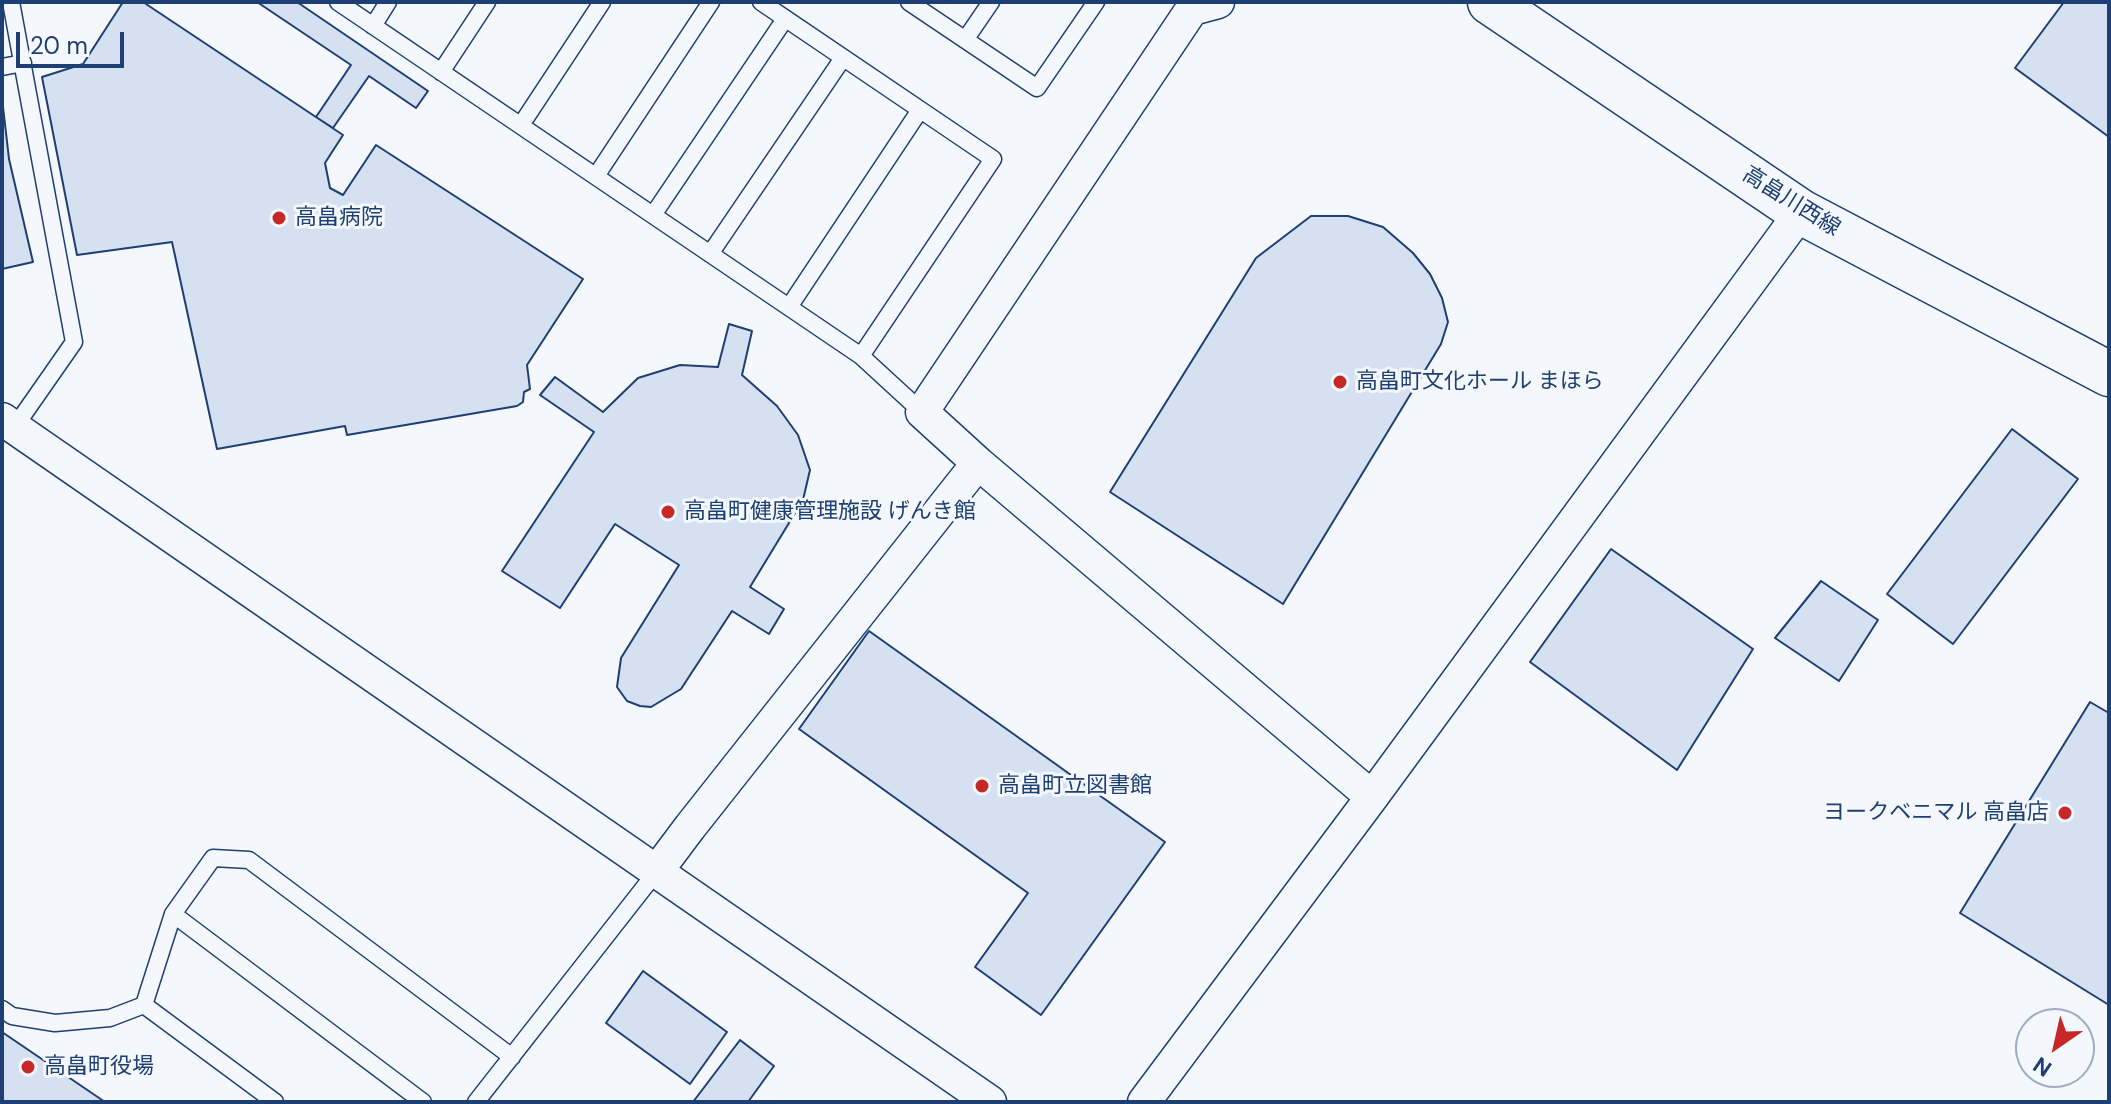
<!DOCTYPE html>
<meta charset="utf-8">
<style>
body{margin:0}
#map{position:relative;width:2111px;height:1104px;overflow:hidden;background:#f4f7fb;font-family:"DM Sans",sans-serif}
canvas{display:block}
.frame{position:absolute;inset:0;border:4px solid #1d3f73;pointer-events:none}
.north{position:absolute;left:2015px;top:1008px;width:80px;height:80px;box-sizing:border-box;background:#f4f7fb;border:2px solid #9eadc5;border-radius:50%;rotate:214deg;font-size:22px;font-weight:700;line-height:32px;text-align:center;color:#1d3f73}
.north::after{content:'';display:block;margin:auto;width:28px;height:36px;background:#c62828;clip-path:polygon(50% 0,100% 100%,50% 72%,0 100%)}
.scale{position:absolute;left:16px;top:32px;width:108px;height:36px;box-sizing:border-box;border:4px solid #1d3f73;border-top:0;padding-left:10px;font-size:24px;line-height:28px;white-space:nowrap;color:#1d3f73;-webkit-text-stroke:6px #f4f7fb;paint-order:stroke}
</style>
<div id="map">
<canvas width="2111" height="1104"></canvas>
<div class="frame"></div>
<div class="north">N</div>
<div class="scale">20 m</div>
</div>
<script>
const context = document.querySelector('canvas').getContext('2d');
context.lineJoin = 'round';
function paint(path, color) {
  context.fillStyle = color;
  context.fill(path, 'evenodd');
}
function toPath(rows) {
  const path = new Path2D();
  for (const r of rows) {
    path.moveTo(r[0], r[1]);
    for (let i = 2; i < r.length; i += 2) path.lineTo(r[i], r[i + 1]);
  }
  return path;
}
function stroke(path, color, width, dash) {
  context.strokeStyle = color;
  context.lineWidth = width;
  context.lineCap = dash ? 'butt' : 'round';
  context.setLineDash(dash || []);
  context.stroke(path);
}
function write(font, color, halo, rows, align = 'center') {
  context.font = font + ' "DM Sans","Noto Sans JP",sans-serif';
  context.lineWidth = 6;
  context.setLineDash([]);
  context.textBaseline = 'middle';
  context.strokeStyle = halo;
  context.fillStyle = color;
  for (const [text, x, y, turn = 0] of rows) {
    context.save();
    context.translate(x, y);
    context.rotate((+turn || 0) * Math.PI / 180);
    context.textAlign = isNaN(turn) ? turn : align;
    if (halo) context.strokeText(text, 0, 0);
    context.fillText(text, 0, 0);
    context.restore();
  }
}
const building = toPath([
 [123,2,143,2,343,135,325,163,330,188,343,195,376,145,583,279,527,365,530,389,524,392,523,402,517,406,347,435,345,426,217,449,172,242,77,255,42,77,83,64,123,2],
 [257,2,297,2,428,91,416,108,369,76,333,128,316,117,351,65,257,2],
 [2064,2,2109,2,2109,137,2015,68,2064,2],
 [2,98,9,159,33,262,2,269,2,98],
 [1311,216,1348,216,1383,227,1413,253,1430,274,1442,298,1448,322,1441,344,1283,604,1110,492,1256,258,1311,216],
 [729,324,752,331,742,375,777,406,798,435,810,470,803,500,750,587,784,609,769,634,732,611,681,689,651,707,640,706,627,701,617,687,621,658,679,565,615,524,560,608,502,571,594,432,540,395,555,377,603,412,638,378,680,365,718,367,729,324],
 [2012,429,2078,479,1953,644,1887,594,2012,429],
 [1611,549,1753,649,1677,770,1530,662,1611,549],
 [1821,581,1878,620,1839,681,1775,638,1821,581],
 [869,631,1165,842,1041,1015,975,967,1028,893,799,729,869,631],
 [2090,702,2109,713,2109,1005,1960,913,2090,702],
 [643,971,727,1032,690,1084,606,1023,643,971],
 [2,1032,105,1102,2,1102,2,1032],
 [740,1040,774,1066,748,1102,693,1102,740,1040]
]);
paint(building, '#d5e0f0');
stroke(building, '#1d3f73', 2);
const service = toPath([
 [11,2,74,342,14,428],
 [338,2,861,356,922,412],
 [761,2,993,159,861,356],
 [909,2,1037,88,1096,2],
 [373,26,388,2],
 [965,40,991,2],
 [2,67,23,63],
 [441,72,487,2],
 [521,125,602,2],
 [596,176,711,2],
 [653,215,785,19],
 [710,254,843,58],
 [789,307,920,110],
 [173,914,423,1102],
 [144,1005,173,914,213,858,249,860,512,1057],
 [2,1009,12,1016,55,1023,110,1018,144,1005,275,1102],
 [476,1102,657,871]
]);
const minor = toPath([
 [1218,2,1192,9,922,412,978,463,1372,797],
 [2,419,990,1102],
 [657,871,690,827,978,463],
 [1144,1102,1372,797,1801,212]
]);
const primary = toPath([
 [1490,2,1801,212,2109,374]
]);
stroke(service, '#1d3f73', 19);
stroke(minor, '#1d3f73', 35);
stroke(primary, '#1d3f73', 47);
stroke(service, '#f4f7fb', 16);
stroke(minor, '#f4f7fb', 32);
stroke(primary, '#f4f7fb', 44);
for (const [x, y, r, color] of [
 [279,218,8,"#c62828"],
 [1340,382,8,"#c62828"],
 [668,512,8,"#c62828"],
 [982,786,8,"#c62828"],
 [2065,813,8,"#c62828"],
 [28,1067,8,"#c62828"]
]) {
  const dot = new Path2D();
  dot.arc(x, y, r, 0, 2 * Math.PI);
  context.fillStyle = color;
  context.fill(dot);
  stroke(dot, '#f4f7fb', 3);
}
write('22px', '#1d3f73', '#f4f7fb', [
 ["高畠川西線",1791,202,32]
]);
write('22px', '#1d3f73', '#f4f7fb', [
 ["高畠病院",295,218],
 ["高畠町文化ホール まほら",1356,382],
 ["高畠町健康管理施設 げんき館",684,512],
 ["高畠町立図書館",998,786],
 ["ヨークベニマル 高畠店",2049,813,"right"],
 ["高畠町役場",44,1067]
], 'left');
</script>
